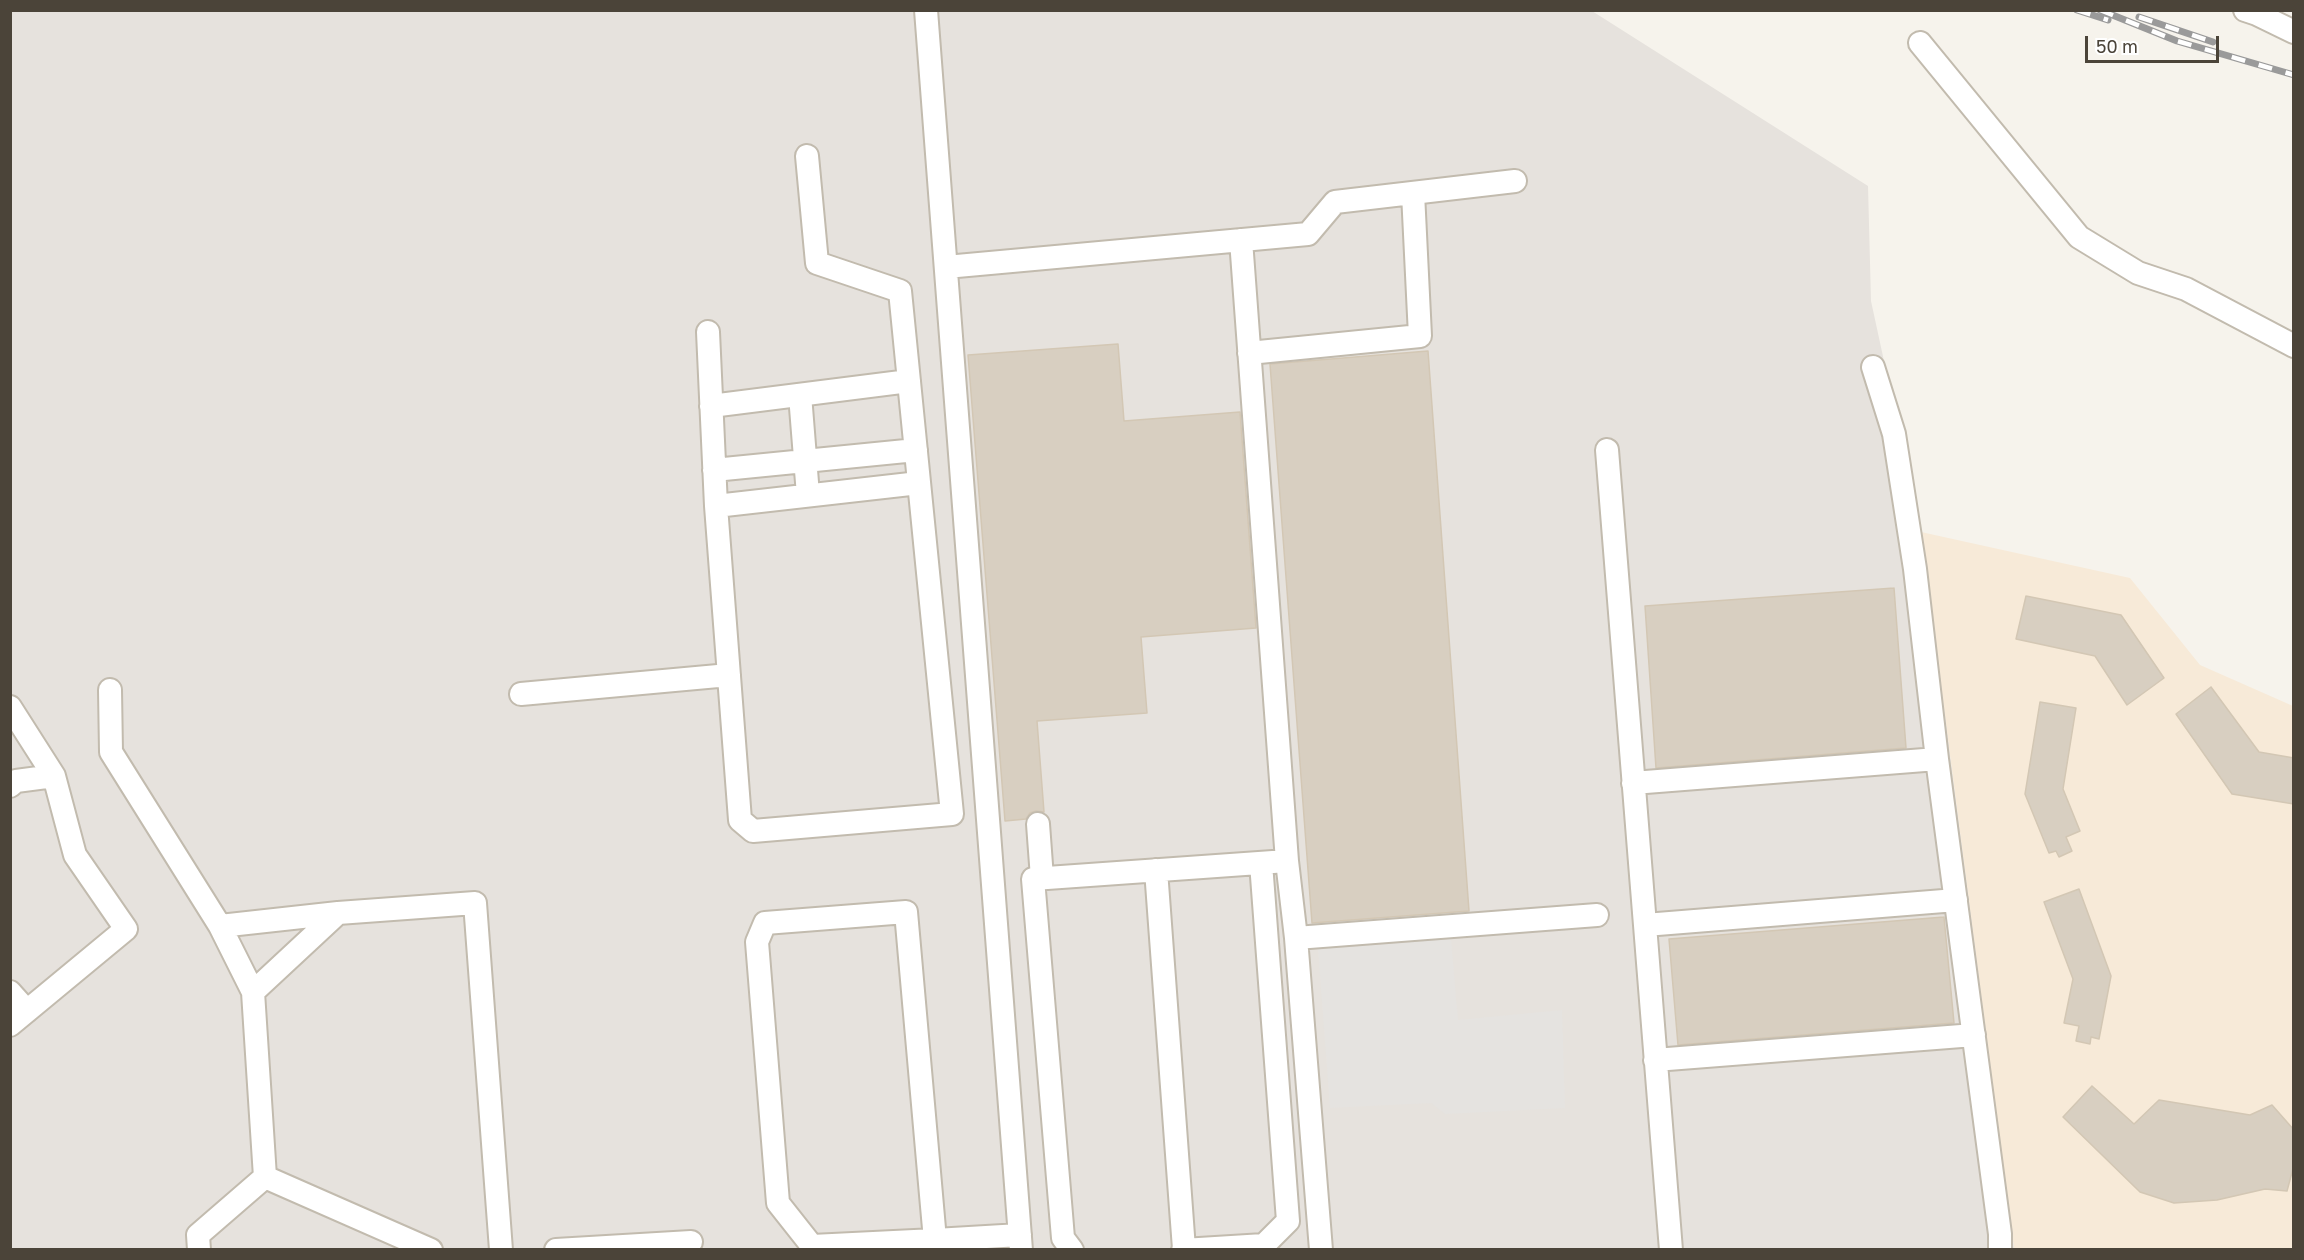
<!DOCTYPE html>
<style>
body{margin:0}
#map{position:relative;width:2304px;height:1260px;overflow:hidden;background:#f6f3ec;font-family:"Golos Text",sans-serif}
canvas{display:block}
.frame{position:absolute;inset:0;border:12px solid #4b4439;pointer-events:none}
.scale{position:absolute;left:2085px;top:36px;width:134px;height:27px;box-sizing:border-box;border:3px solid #4b4439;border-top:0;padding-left:8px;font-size:18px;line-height:21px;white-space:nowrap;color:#4b4439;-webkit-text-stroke:4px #fff;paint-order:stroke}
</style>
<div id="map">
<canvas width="2304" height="1260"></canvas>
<div class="frame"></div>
<div class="scale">50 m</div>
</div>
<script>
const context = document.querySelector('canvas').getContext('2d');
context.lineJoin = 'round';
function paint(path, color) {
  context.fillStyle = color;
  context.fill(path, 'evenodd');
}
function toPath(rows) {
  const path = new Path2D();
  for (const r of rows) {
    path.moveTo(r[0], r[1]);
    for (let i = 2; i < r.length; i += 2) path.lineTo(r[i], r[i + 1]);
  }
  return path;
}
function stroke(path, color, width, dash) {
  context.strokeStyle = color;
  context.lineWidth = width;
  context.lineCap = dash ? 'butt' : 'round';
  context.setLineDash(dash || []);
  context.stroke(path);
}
paint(toPath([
 [1921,532,2130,578,2200,665,2293,706,2293,1249,2014,1249]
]), '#f7ead8');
paint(toPath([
 [10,11,1592,11,1868,186,1871,301,1921,532,2014,1249,11,1249]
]), '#e6e2dd');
paint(toPath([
 [1451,939,1458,1020,1562,1010,1565,1108,1445,1114,1431,1103,1330,1108,1318,949]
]), '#e5e3e0');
const building = toPath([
 [1118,344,1124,421,1240,412,1256,628,1141,637,1147,713,1037,721,1044,812,1036,811,1030,813,1026,819,1005,821,968,355,1118,344],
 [1428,351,1469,911,1312,923,1270,364,1428,351],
 [1894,588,1906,748,1656,768,1645,606,1894,588],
 [2026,596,2121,615,2164,678,2127,705,2095,656,2016,639,2026,596],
 [2211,687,2259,752,2294,758,2294,804,2232,794,2176,714,2211,687],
 [2040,702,2076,708,2063,789,2080,831,2066,837,2072,851,2059,857,2056,851,2049,853,2025,794,2040,702],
 [2079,889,2111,976,2099,1039,2091,1037,2090,1044,2076,1041,2079,1026,2064,1023,2073,979,2044,902,2079,889],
 [1944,917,1954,1023,1678,1045,1669,939,1944,917],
 [2092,1086,2134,1124,2159,1100,2250,1115,2272,1105,2294,1130,2294,1165,2287,1191,2265,1189,2217,1200,2174,1203,2140,1192,2063,1117,2092,1086]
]);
paint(building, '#d8cfc1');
stroke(building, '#d3c7b4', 1.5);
const minor = toPath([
 [926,10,1021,1250],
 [2245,10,2257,14,2294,32],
 [1920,43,2079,237,2138,273,2186,289,2294,346],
 [1241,240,1287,861,1296,938,1321,1250],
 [946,267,1308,234,1335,202,1515,181],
 [708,332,716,506,740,820,753,831,952,814,900,291,817,263,807,156],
 [1249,353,1420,336,1413,193],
 [1873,367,1894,434,1915,569,1937,759,2000,1234,2000,1250],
 [800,395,808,495],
 [711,406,909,381],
 [1607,450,1671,1250],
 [714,470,916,450],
 [716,506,919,483],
 [110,690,111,752,220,926,338,913,475,903,501,1250],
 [521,694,729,675],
 [10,707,54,776,75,855,126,929,10,1025],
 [1633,783,1937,759],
 [10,786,16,781,54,776],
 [1038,824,1042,878],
 [1156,870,1184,1249],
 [1645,925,1956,900],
 [220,926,253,992,265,1177],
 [1296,938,1597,915],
 [10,992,27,1011],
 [253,992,338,913],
 [1655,1060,1974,1035],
 [935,1240,906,912,765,923,757,942,778,1203,812,1246,935,1240,1020,1235],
 [199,1250,198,1235,265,1177,431,1250],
 [556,1250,691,1242],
 [1072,1250,1063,1238,1033,879,1287,861],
 [1183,1250,1264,1245,1288,1221,1261,863]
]);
stroke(minor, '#c2bbae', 26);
stroke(minor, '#fff', 22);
const rail = toPath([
 [2077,10,2108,20],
 [2100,10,2177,41,2294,75],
 [2139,17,2213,42]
]);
stroke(rail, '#9a9a9a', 7);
stroke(rail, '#fff', 4.5, [14]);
</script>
